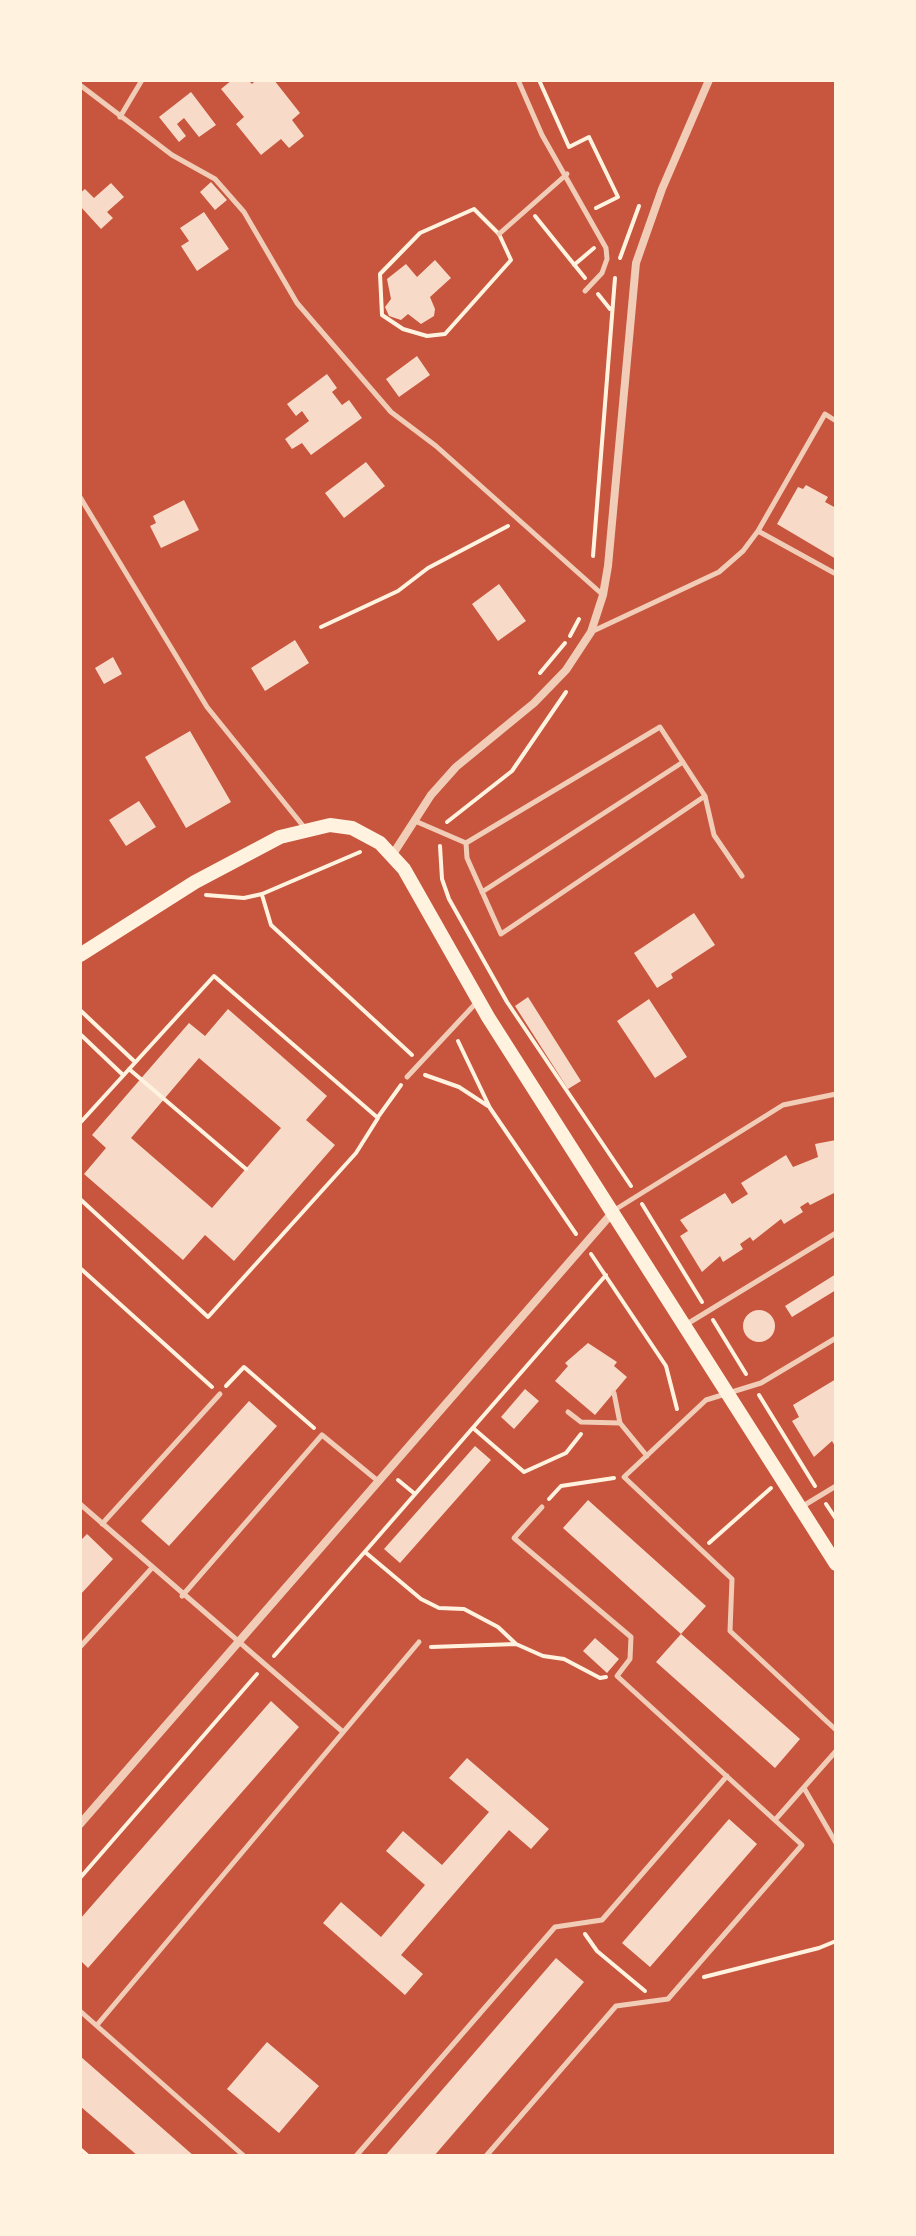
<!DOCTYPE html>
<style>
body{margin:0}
#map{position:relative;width:916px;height:2236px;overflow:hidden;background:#c8553d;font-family:Rubik,sans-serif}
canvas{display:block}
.frame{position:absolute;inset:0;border:82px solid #fff3e0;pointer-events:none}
</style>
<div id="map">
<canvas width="916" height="2236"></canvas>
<div class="frame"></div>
</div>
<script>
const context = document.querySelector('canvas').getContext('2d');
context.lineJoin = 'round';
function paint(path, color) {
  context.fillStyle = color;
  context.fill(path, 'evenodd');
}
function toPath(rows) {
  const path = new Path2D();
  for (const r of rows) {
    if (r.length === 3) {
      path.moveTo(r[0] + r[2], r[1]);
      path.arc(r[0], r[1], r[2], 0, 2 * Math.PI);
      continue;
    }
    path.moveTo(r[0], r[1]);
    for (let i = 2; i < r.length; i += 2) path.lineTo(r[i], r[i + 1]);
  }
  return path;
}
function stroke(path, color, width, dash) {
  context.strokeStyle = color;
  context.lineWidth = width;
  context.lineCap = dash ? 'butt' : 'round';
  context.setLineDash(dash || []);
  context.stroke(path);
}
paint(toPath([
 [232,80,248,80,252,84,256,80,274,80,300,113,292,120,304,136,289,148,281,139,261,155,236,124,244,117,221,89],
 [191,92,216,125,199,137,184,118,177,124,186,136,179,142,159,117],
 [211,182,227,200,215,210,200,192],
 [111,183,124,197,107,212,113,218,101,229,80,206,80,193,85,189,94,198],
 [204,212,229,249,197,271,181,246,189,241,180,228],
 [435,260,451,278,430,297,435,309,434,316,421,324,408,314,401,320,389,316,385,307,391,299,387,279,406,264,417,277],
 [417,356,430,375,399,397,386,379],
 [327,374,337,388,332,392,342,405,349,400,362,418,311,455,302,443,292,449,285,439,309,421,302,411,296,416,287,404],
 [366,462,385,486,344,518,325,493],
 [806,485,828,497,825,502,836,508,836,559,777,524,798,487,803,489],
 [184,500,199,530,161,548,150,526,156,523,153,516],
 [499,584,526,621,498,641,472,604],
 [295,640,309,663,265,691,251,668],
 [113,657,122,674,104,684,95,668],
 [190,731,231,802,186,828,145,757],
 [139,801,156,827,126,846,109,820],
 [694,913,715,945,671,974,673,978,657,988,634,953],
 [528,997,581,1081,568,1089,515,1006],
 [649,999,687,1057,655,1078,617,1021],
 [228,1009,327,1096,306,1120,335,1145,234,1261,205,1235,183,1260,84,1174,106,1148,92,1135,189,1023,205,1036],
 [199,1058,281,1128,212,1208,131,1138],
 [836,1140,836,1192,810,1205,808,1202,800,1207,803,1212,784,1224,781,1219,753,1241,750,1237,740,1244,743,1249,723,1262,720,1256,702,1272,680,1236,688,1231,680,1220,725,1193,732,1204,748,1194,741,1183,786,1155,793,1167,818,1157,815,1144],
 [836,1274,836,1290,792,1317,785,1306],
 [759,1326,16],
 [588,1343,617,1362,614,1366,627,1377,595,1415,555,1381,568,1366,565,1363],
 [836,1379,836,1448,832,1441,814,1457,792,1421,799,1417,793,1405],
 [525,1389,539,1401,514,1429,501,1417],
 [249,1401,277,1426,169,1546,141,1521],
 [475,1446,491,1460,400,1563,384,1549],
 [588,1500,706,1606,681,1634,800,1739,775,1768,656,1662,681,1634,563,1528],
 [87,1534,113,1559,80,1595,80,1541],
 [595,1638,619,1659,607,1673,583,1651],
 [271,1701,299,1727,88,1968,80,1960,80,1919],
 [467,1758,549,1829,531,1849,509,1830,401,1955,423,1974,405,1995,323,1923,341,1902,381,1937,425,1885,386,1851,403,1831,442,1865,489,1812,449,1778],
 [729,1819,757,1844,650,1967,622,1943],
 [556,1958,584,1982,434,2156,385,2156],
 [267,2042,319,2086,279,2133,227,2089],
 [80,2056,129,2099,194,2156,138,2156,80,2106]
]), '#f7dbc8');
stroke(toPath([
 [539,80,569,147,589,137,618,197,596,208],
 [474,209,499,234,511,260,445,334,427,336,403,329,382,315,380,274,420,233,474,209],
 [535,216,585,278],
 [620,258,639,206],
 [574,265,594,248],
 [598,294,610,309],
 [593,556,615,278],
 [321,627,398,591,428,568,508,526],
 [570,636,579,619],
 [540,673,565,643],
 [447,822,512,771,566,692],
 [440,846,442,879,449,899,507,1002,631,1186],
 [206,895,244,898,262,894,360,852],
 [262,895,271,925,412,1055],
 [80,1010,135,1062],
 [80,1034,123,1075],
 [458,1041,490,1108,576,1234],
 [129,1069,246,1169],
 [425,1075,459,1087,488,1106],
 [378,1117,401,1085],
 [80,1123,214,976,378,1118,356,1153,208,1317,80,1199],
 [642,1204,702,1302],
 [591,1254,666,1366,677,1409],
 [80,1268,212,1387],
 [713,1320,746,1374],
 [226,1386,244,1367,314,1428],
 [759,1395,815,1486],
 [473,1428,524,1472,566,1453,581,1434],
 [398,1480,415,1494],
 [549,1499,561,1486,614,1478],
 [826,1504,836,1519],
 [709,1543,771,1488],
 [365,1552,421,1599,439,1608,464,1609,498,1627,516,1644],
 [431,1647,516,1644,543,1656,564,1659,600,1678,606,1677],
 [274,1656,606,1275],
 [80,1878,257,1674],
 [585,1934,597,1951,645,1991],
 [704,1977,819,1948,836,1941],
 [80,2149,88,2156]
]), '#fff3e0', 4);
stroke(toPath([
 [518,80,542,135,606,248,607,259,602,273,585,291],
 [80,85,172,155,215,179,244,212,297,303,391,412,436,446,603,595],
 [120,117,142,80],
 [499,234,567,174],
 [80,497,207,707,304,827],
 [758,531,836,574],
 [591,632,719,572,743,551,758,531,825,414,836,421],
 [415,821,466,843,660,727,705,796,714,835,742,876],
 [466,843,467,858,501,934,705,796],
 [482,892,683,762],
 [407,1077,477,1002],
 [613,1211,783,1105,836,1094],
 [687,1324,836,1233],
 [836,1338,761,1383,706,1400,624,1477,732,1579,730,1631,836,1730],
 [614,1393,620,1423,647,1456],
 [568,1412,581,1422,620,1423],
 [80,1504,343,1732],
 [803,1506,836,1486],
 [102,1524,220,1394],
 [182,1596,322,1435,378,1481],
 [80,1647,151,1569],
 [804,1788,836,1843],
 [775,1820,836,1751],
 [80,2011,244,2156],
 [97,2025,419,1642],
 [356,2156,555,1927,602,1920,727,1776],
 [486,2156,616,2006,668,1999,802,1845,617,1676,630,1659,631,1637,514,1538,542,1507]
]), '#f1ccb7', 5);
stroke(toPath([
 [393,854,431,795,456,767,534,703,566,670,591,632,603,595,608,566,636,263,662,189,709,80],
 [80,1824,613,1212]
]), '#f1ccb7', 8);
stroke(toPath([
 [80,955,195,882,280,837,330,825,352,828,380,843,404,869,488,1017,836,1564]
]), '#fff3e0', 14);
</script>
